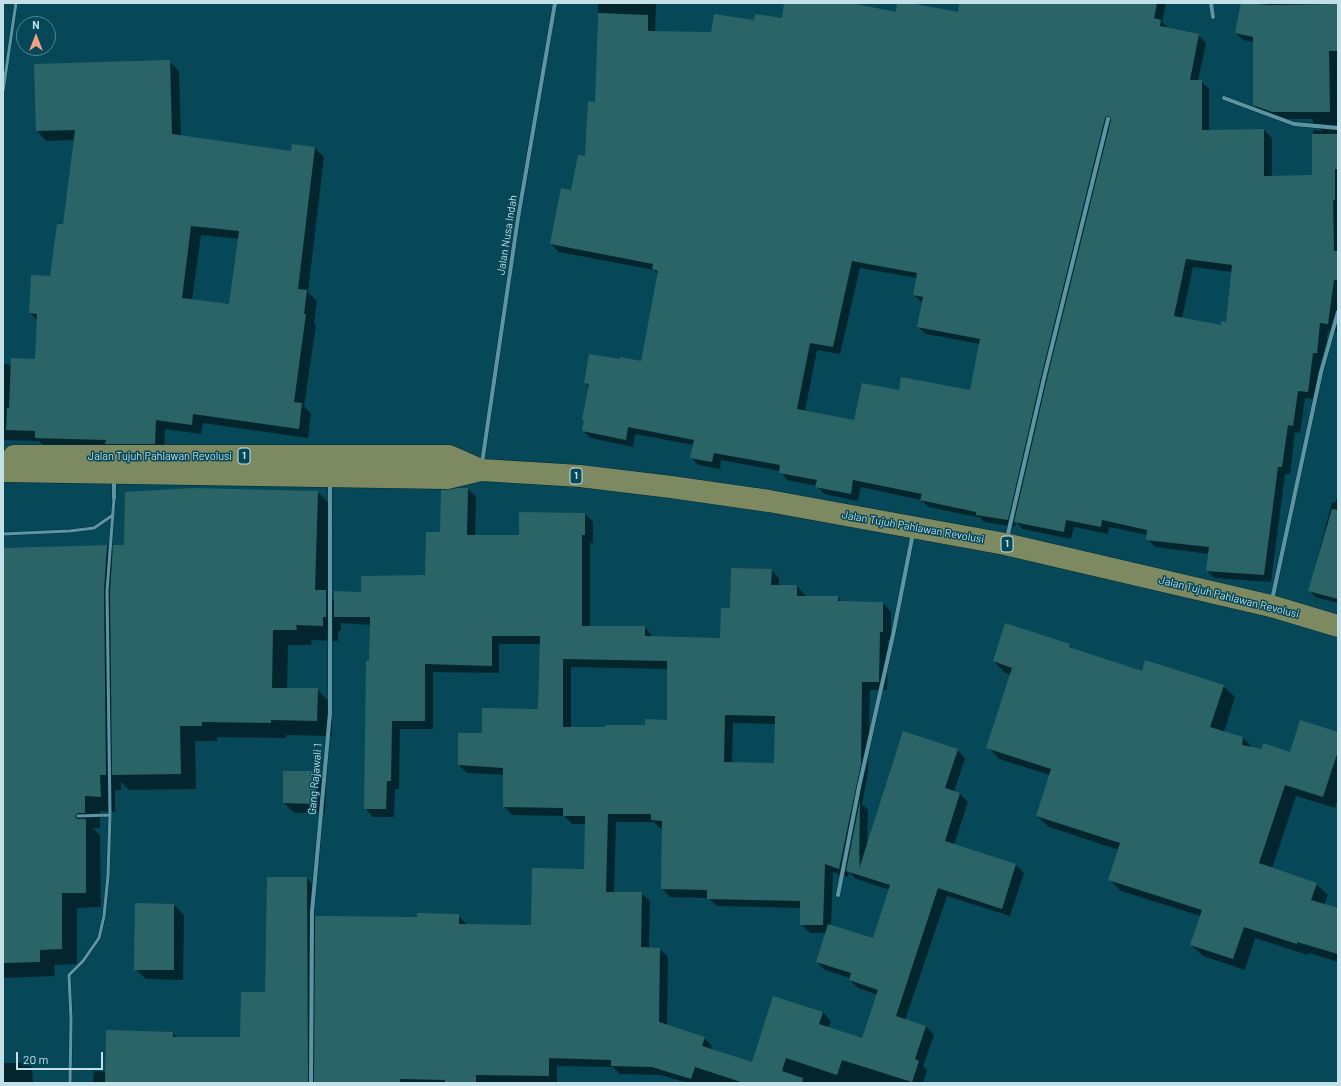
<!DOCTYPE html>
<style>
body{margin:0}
#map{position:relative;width:1341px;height:1086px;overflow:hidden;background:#064857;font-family:Barlow,sans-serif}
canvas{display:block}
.frame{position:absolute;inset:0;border:4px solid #c3dfe8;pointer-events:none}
.north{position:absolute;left:16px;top:16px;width:40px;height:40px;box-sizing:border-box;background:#064857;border:1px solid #528491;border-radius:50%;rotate:0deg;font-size:11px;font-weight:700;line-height:16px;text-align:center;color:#c3dfe8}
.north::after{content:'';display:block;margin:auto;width:14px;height:18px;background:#f39f85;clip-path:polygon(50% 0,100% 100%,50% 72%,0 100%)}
.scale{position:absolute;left:16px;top:1052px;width:87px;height:18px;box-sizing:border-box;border:2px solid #c3dfe8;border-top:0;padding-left:5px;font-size:12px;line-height:14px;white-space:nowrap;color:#c3dfe8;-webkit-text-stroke:3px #064857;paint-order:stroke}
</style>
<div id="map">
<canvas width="1341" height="1086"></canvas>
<div class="frame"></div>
<div class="north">N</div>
<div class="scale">20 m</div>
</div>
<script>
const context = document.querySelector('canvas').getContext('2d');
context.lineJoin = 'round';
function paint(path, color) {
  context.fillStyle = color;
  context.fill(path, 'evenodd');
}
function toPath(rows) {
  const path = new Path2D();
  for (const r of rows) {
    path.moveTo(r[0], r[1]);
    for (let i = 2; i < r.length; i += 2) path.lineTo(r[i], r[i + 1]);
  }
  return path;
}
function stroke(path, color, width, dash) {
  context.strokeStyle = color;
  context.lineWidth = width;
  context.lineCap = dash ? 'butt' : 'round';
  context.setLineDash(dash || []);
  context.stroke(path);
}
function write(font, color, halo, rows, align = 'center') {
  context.font = font + ' Barlow,sans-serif';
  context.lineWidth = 3;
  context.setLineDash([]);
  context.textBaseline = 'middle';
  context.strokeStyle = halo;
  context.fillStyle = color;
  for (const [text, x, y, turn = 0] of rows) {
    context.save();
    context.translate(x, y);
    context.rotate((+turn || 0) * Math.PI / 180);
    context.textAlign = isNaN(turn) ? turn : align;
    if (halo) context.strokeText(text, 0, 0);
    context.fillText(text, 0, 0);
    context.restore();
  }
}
paint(toPath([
 [598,3,656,3,655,32,829,36,830,3,846,3,896,13,898,3,904,3,958,14,960,3,1166,3,1162,22,1169,29,1198,35,1206,43,1198,81,1201,81,1209,89,1209,131,1264,130,1272,138,1272,177,1313,176,1313,130,1322,131,1313,122,1313,119,1280,119,1262,112,1254,105,1254,42,1243,40,1236,33,1242,3,1338,3,1338,332,1328,331,1324,360,1321,360,1316,399,1305,398,1300,433,1295,432,1290,474,1285,474,1271,582,1215,578,1207,571,1209,554,1155,547,1147,539,1148,535,1109,527,1108,534,1074,527,1071,539,1023,529,1016,522,1015,527,984,522,981,518,929,507,921,500,861,487,858,501,824,494,817,486,787,480,780,471,721,460,720,469,698,465,691,457,693,445,635,434,633,447,591,438,583,431,590,387,585,382,620,360,641,362,658,274,654,270,559,252,551,244,586,157,596,103],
 [1193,267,1232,272,1227,323,1221,326,1182,318],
 [860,268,917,278,914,295,923,303,918,327,926,334,980,344,971,391,899,391,855,421,805,411,817,350,840,354],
 [169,61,179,71,181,137,291,153,315,148,324,157,308,292,317,301,314,323,316,325,304,406,311,414,308,438,203,423,201,434,165,429,164,453,46,447,39,441,3,440,3,364,12,365,36,360,37,320,30,313,51,277,63,225,75,140,46,141,37,131],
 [201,235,239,239,230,306,192,300],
 [468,489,476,497,475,536,520,536,585,514,593,522,593,543,590,543,590,627,645,627,653,637,721,639,731,609,771,570,779,578,779,586,797,586,805,595,805,597,838,597,843,603,883,603,891,612,891,640,888,640,887,690,870,690,868,773,862,804,868,810,867,844,957,750,965,758,954,792,960,794,968,802,954,845,1016,865,1024,873,1010,916,947,896,905,1020,926,1026,934,1035,923,1066,927,1070,923,1083,688,1083,661,1075,620,1074,613,1067,557,1066,557,1083,93,1083,94,1071,106,1072,173,1033,177,1038,241,1038,266,993,268,878,307,878,315,887,315,917,418,918,458,915,467,925,532,926,585,870,586,824,572,824,564,816,512,815,504,806,504,775,467,773,459,765,459,734,483,734,539,710,541,644,499,644,499,673,433,672,433,729,400,729,399,789,395,789,394,817,373,817,365,808,371,625,341,623,341,631,338,631,338,641,311,640,312,645,288,645,287,689,317,689,332,705,332,736,286,735,286,738,217,737,217,741,195,741,196,789,129,790,121,782,121,790,115,790,115,812,100,811,100,828,93,828,100,835,101,907,77,908,77,964,54,965,55,976,3,978,3,549,107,546,114,553,125,546,318,492,333,508,330,596,334,600,426,576,441,533],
 [571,667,668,669,668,721,646,726,607,728,571,728],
 [733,723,776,724,775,764,732,763],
 [616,822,654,822,660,828,663,828,662,889,670,897,708,898,717,906,801,908,801,924,810,933,826,933,817,962,825,970,850,978,850,980,858,988,878,995,863,1039,828,1028,831,1021,823,1012,753,1063,711,1050,712,1046,704,1038,667,1026,668,957,660,949,649,948,650,901,641,893,614,893],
 [860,855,860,874,858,874,858,860],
 [833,872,848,877,849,872,856,879,890,890,874,939,831,926],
 [1338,494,1338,603,1315,597,1309,590,1332,502,1335,503],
 [1069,645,1075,650,1142,672,1223,686,1235,697,1224,732,1243,738,1253,748,1290,753,1338,733,1338,798,1335,808,1296,796,1272,869,1316,884,1328,895,1324,905,1338,910,1338,962,1309,953,1308,955,1255,938,1245,970,1203,956,1191,945,1201,916,1121,891,1109,879,1119,850,1049,827,1037,816,1050,775,999,759,988,747,1011,675,1005,673,994,661],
 [316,772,326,782,325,813,294,813,284,803],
 [136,904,174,905,184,915,183,980,146,979,135,969],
 [3,1063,28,1063,32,1068,33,1083,3,1083]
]), '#0007');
paint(toPath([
 [784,3,851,3,896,12,897,3,910,3,958,12,959,3,1157,3,1154,18,1161,20,1160,26,1199,34,1190,80,1202,80,1202,130,1264,129,1264,176,1312,175,1312,134,1338,134,1338,169,1335,169,1335,200,1333,200,1334,251,1338,251,1338,280,1334,280,1328,324,1320,323,1317,353,1313,353,1308,392,1298,391,1293,426,1288,425,1282,467,1278,467,1264,575,1206,571,1209,547,1146,540,1147,530,1102,520,1101,527,1066,520,1064,532,1014,522,1047,379,1111,120,1108,116,1105,118,1041,377,1008,520,976,515,976,512,920,500,922,494,853,480,851,494,815,487,817,480,779,473,780,465,714,453,712,462,690,458,694,440,628,427,626,440,582,431,584,421,582,420,589,384,584,383,589,354,620,359,620,357,641,361,658,271,652,269,653,264,550,244,561,188,571,190,578,155,585,156,588,101,595,102,598,13,648,15,648,31,711,32,714,14,754,20,755,14,782,18],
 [1186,259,1232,265,1226,322,1221,321,1221,325,1174,316],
 [852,261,917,273,913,295,923,297,917,327,980,339,970,390,901,377,899,390,862,383,854,420,797,409,810,343,833,347],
 [1241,3,1271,5,1338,4,1338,51,1329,51,1330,112,1272,112,1253,105,1253,37,1235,33],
 [170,60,172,134,291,151,292,144,315,147,298,289,307,290,304,314,306,314,294,402,302,403,299,429,193,414,192,425,156,420,155,444,105,444,106,440,35,438,35,431,6,430,7,408,9,408,11,358,35,359,37,314,29,313,31,275,50,276,57,224,63,224,75,130,36,131,34,64],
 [191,226,239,231,229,304,182,298],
 [193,488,318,491,315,590,326,590,326,617,323,617,323,626,296,625,297,630,273,630,272,688,318,688,317,721,271,720,271,723,202,722,202,726,180,726,181,774,112,775,110,591,113,545,124,545,125,492],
 [461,488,468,488,467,535,519,535,519,512,585,513,585,535,582,535,582,626,645,626,645,636,720,638,721,608,730,608,731,568,772,569,771,585,797,585,797,596,838,596,838,601,883,602,883,632,880,632,879,679,879,682,862,682,861,764,839,869,825,864,823,925,800,925,800,901,707,899,707,890,661,889,662,821,651,820,651,814,608,814,606,892,642,892,641,947,660,948,659,1022,705,1037,702,1046,752,1062,773,996,823,1012,819,1024,862,1038,878,990,849,980,851,973,816,962,828,924,873,938,890,885,846,871,860,800,859,869,903,731,958,749,945,788,960,793,945,841,1016,864,1002,909,938,888,896,1016,926,1026,915,1059,919,1061,912,1082,842,1060,837,1075,786,1058,782,1071,803,1078,802,1083,744,1083,695,1067,691,1079,652,1067,611,1066,611,1060,549,1058,549,1076,476,1075,476,1083,445,1083,445,1080,400,1079,400,1083,314,1083,315,916,417,917,417,913,459,914,459,924,531,925,532,868,584,869,585,816,563,816,563,808,503,807,503,768,458,765,458,733,482,733,482,708,538,709,540,636,492,636,492,666,425,664,425,721,392,721,391,781,387,781,386,809,364,809,366,661,369,661,370,617,334,617,334,591,361,592,361,576,425,575,426,532,440,532,441,490],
 [563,659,667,661,667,720,645,719,645,725,606,725,606,727,563,727],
 [725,715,775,716,774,763,724,762],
 [1332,509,1338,510,1338,599,1308,591],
 [107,545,104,591,106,775,100,775,101,797,85,796,85,813,78,813,75,816,77,819,86,819,86,893,62,893,62,949,40,950,40,962,3,963,3,548],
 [1005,623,1070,644,1069,647,1142,671,1145,660,1224,685,1210,727,1243,737,1242,745,1262,749,1263,743,1290,752,1300,720,1338,732,1338,751,1323,797,1285,785,1259,863,1317,883,1311,900,1338,908,1338,954,1297,942,1297,944,1244,927,1233,959,1190,945,1202,910,1108,880,1120,843,1036,816,1051,769,986,748,1012,668,993,661],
 [283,771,316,771,316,804,283,803],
 [267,877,307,877,308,1083,105,1083,106,1030,173,1032,173,1037,240,1037,241,992,265,992],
 [135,903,174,904,174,970,134,970]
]), '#2b6466');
const lane = toPath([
 [3,91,16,3],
 [3,534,70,531,94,528,113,515],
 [78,816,110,815],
 [70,1083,71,1019,69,975,83,961,99,938,104,916,108,876,110,815,107,591,114,498]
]);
const street = toPath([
 [1211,3,1213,17],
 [1224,98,1294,124,1338,128],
 [482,463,518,218,555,3],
 [114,480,114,498],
 [1007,538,1044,378,1108,119],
 [1272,600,1321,372,1338,312],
 [838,895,859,787,893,635,913,533],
 [311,1083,312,912,330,713,330,483]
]);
const primary = toPath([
 [14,456,449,456,481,470],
 [3,471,447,478,481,470,580,476,671,487,769,501,1005,544,1271,606,1338,626]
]);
stroke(lane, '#002d37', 4);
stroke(street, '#002d37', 5);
stroke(primary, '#002d37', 23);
stroke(lane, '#5d95a5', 3);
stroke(street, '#5d95a5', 4);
stroke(primary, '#7d8a61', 22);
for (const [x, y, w] of [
 [244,456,12],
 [576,476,12],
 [1007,544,12]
]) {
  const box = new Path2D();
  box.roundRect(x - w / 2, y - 8, w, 16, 3);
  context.fillStyle = '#064857';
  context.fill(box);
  stroke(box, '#c3dfe8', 1);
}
write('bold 10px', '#c3dfe8', null, [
 ["1",244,456],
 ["1",576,476],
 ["1",1007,544]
]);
write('11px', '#c3dfe8', '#064857', [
 ["Jalan Nusa Indah",507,235,-81],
 ["Jalan Tujuh Pahlawan Revolusi",160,456],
 ["Jalan Tujuh Pahlawan Revolusi",913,527,10],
 ["Jalan Tujuh Pahlawan Revolusi",1229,597,14],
 ["Gang Rajawali 1",315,779,-85]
]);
</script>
